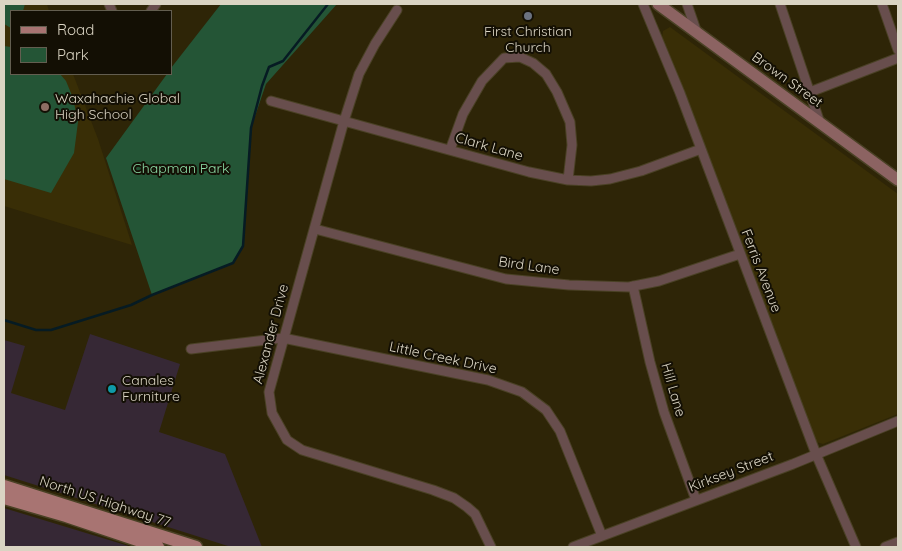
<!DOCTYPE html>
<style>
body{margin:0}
#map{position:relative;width:902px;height:551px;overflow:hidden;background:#2e2507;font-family:Quicksand,sans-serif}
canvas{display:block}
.frame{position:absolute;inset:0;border:5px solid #dad4c3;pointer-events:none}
.legend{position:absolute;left:10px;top:10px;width:162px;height:65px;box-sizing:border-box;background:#130f04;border:1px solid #635e50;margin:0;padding:6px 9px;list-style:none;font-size:15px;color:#dad4c3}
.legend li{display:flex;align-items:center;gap:10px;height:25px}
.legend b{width:25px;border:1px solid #635e50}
</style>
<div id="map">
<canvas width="902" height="551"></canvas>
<div class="frame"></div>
<ul class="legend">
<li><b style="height:6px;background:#a87472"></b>Road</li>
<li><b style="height:14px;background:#245536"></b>Park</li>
</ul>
</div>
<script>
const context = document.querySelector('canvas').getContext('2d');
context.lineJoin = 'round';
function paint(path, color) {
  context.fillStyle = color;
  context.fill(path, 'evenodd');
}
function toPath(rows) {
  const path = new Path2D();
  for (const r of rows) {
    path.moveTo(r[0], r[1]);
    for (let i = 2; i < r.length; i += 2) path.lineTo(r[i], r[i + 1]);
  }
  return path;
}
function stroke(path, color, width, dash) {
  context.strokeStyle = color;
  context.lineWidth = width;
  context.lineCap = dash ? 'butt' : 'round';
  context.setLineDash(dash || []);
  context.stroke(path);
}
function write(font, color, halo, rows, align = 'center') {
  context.font = font + ' Quicksand,sans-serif';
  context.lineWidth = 4;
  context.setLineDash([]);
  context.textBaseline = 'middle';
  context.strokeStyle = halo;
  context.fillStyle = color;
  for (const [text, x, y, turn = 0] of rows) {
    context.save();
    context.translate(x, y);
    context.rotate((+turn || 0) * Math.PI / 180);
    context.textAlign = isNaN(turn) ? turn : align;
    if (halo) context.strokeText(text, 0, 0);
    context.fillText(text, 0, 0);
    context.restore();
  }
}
paint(toPath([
 [90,334,180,364,159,432,225,454,262,547,231,547,4,475,4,340,25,346,11,393,65,410],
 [4,508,132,547,4,547]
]), '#362835');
paint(toPath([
 [4,4,47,4,49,11,11,11,11,74,73,74,98,139,132,245,4,206],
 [670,27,898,194,898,414,823,444,816,442,662,38,663,31]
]), '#392e06');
paint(toPath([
 [4,4,25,4,23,11,11,11,11,28,4,24],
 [221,4,337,4,266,84,251,128,243,246,233,263,152,295,106,158,167,74,171,74,171,68],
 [4,46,11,47,11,74,60,74,66,81,73,98,78,122,74,153,51,193,4,179]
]), '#245536');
stroke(toPath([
 [4,320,36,330,51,330,131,305,152,295,233,263,243,246,251,128,262,86,269,67,283,61,328,4]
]), '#061b23', 2.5);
const minor = toPath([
 [109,4,112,11],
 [643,4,680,93,816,454,856,547],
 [687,4,697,33],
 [780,4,820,123],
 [882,4,898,50],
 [397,10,375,44,359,74,344,121,269,392,272,413,287,440,302,450,433,490,454,498,467,507,475,514,491,547],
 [151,11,156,4],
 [810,92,898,58],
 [271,101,529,172,568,180,591,181,610,179,641,171,701,149],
 [450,150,463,114,482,81,504,58,520,57,533,63,546,74,557,92,570,122,572,145,568,180],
 [315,229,506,279,569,285,629,287,659,281,740,254],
 [633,286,650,362,664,412,696,500],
 [191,349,283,338,488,380,522,392,546,410,560,431,602,536],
 [573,547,793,464,898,421],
 [885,547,898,542]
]);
const secondary = toPath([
 [658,4,898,180]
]);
const primary = toPath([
 [4,486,196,547],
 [4,498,66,516,158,547]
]);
stroke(minor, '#4a4125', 11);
stroke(secondary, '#4a4125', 14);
stroke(primary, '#4a4125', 15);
stroke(minor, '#684e4d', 9);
stroke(secondary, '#8c6362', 11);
stroke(primary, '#a87472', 12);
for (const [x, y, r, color] of [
 [528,16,5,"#6b7280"],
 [45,107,5,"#8d6e63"],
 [112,389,5,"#0f9aa8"]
]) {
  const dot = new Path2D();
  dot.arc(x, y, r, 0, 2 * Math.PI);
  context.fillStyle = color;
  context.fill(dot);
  stroke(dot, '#130f04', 2);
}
write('14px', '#dad4c3', '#130f04', [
 ["First Christian",528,32,"center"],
 ["Church",528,48,"center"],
 ["Waxahachie Global",55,99],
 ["High School",55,115],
 ["Canales",122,381],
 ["Furniture",122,397]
], 'left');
write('14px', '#dad4c3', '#130f04', [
 ["Brown Street",787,80,36],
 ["Clark Lane",489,147,16],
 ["Bird Lane",529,266,8],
 ["Ferris Avenue",761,271,69],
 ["Alexander Drive",271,334,-75],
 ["Little Creek Drive",443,358,12],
 ["Hill Lane",673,390,74],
 ["Kirksey Street",731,472,-21],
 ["North US Highway 77",105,502,18]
]);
write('14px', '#8cdba6', '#130f04', [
 ["Chapman Park",181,169]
]);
</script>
